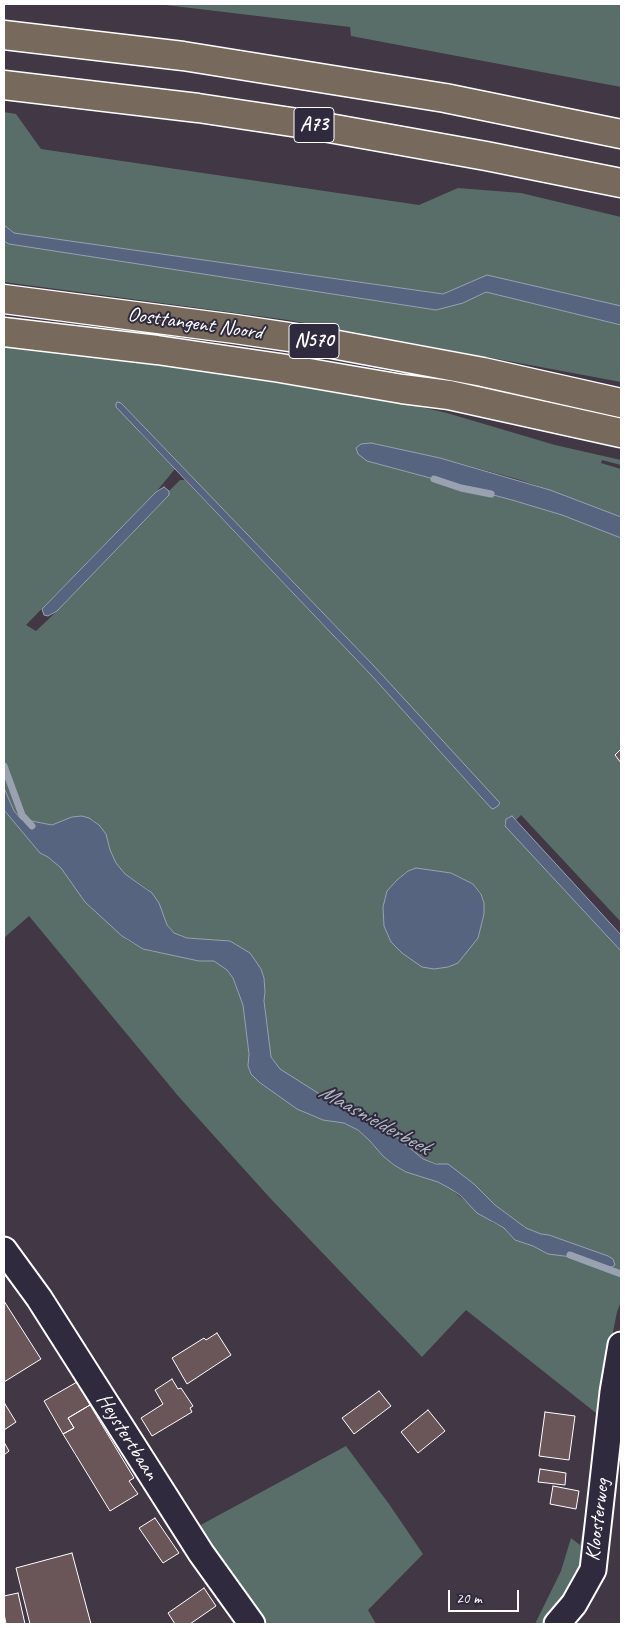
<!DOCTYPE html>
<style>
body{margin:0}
#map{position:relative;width:625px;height:1628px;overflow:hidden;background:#413745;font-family:Caveat,sans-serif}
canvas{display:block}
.frame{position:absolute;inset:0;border:5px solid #fff;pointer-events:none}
.scale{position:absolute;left:448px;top:1590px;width:71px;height:22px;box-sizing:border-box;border:2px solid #fff;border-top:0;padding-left:6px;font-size:15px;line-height:18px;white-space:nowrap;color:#fff;-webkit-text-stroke:4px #2f2a3d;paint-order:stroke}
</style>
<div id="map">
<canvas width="625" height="1628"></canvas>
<div class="frame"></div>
<div class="scale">20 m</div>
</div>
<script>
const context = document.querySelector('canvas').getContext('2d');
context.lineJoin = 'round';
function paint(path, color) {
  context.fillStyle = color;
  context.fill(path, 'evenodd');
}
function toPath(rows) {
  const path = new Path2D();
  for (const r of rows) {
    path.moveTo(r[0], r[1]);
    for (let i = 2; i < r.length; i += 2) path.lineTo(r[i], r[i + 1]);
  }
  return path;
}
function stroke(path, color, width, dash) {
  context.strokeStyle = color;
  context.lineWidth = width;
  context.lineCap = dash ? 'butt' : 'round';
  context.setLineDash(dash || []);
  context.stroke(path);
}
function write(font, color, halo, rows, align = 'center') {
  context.font = font + ' Caveat,sans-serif';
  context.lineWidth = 4;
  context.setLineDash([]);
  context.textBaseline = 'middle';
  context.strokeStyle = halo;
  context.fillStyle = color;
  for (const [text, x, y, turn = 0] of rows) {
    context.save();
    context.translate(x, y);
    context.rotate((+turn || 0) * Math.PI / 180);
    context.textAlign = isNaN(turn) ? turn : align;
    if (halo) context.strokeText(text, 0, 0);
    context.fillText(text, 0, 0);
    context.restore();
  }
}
paint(toPath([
 [157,4,621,4,621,87,351,36,350,27],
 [4,112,16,114,41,149,419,205,458,188,521,193,621,217,621,306,487,275,444,294,14,233,4,225],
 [4,241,9,244,436,310,463,303,486,292,621,325,621,382,288,320,4,282],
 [4,345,199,370,368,398,369,395,447,413,555,445,621,460,621,465,602,460,601,463,621,469,621,517,550,490,517,479,440,458,371,443,367,461,512,500,562,515,621,538,621,749,615,755,621,763,621,922,521,815,516,820,512,816,504,824,621,951,621,1301,617,1312,607,1362,585,1550,577,1574,552,1624,535,1624,561,1571,571,1538,580,1545,586,1513,596,1413,466,1310,422,1357,270,1198,179,1097,29,916,4,938,4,810,40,853,48,857,61,868,85,902,127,940,143,949,155,952,167,953,199,961,214,961,227,970,233,978,243,1005,249,1055,248,1066,251,1074,259,1082,297,1109,323,1120,344,1123,358,1130,369,1140,383,1156,394,1165,406,1172,438,1182,449,1188,493,1223,504,1228,515,1240,533,1246,548,1254,580,1258,605,1267,612,1267,615,1265,613,1259,608,1256,549,1235,541,1234,526,1228,495,1205,474,1184,439,1164,423,1159,385,1128,371,1119,355,1111,329,1100,279,1069,271,1057,264,1000,265,992,264,978,261,969,250,953,230,941,187,938,174,933,167,925,149,890,125,874,116,863,110,850,107,837,99,825,93,820,82,816,72,817,52,825,21,819,14,811,4,788],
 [120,402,373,665,491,808,372,676,185,480,180,480,169,491,169,495,57,611,36,631,26,625,156,492,175,469,141,434],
 [416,868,451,873,473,884,481,893,484,903,484,914,478,938,402,953,391,942,384,926,397,880,408,871],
 [346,1446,389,1504,423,1554,368,1610,376,1624,260,1624,197,1527]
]), '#596e69');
const water = toPath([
 [4,225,14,233,443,294,487,275,621,306,621,325,486,292,463,303,436,310,9,244,4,241,4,225],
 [118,402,121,403,373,665,500,803,498,806,493,809,491,808,372,676,116,407,116,403,118,402],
 [371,443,440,458,550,490,621,517,621,538,562,515,512,500,367,461,358,454,356,448,361,444,371,443],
 [164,487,169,491,169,495,57,611,48,616,44,615,42,609,156,492,164,487],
 [4,788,14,811,21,819,52,825,72,817,82,816,89,818,99,825,106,834,110,850,116,863,125,874,152,893,159,903,167,925,174,933,187,938,230,941,250,953,261,969,264,978,265,992,264,1001,271,1057,280,1069,329,1100,355,1111,371,1119,399,1139,423,1159,436,1164,448,1164,474,1184,495,1205,526,1228,541,1234,549,1235,608,1256,613,1259,615,1265,612,1267,605,1267,580,1258,548,1254,533,1246,515,1240,504,1228,477,1213,460,1195,449,1188,438,1182,406,1172,394,1165,383,1156,369,1140,358,1130,344,1123,323,1120,297,1109,259,1082,251,1074,248,1066,249,1054,243,1005,233,978,227,970,214,961,199,961,143,949,122,936,85,902,61,868,48,857,40,853,4,810,4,788],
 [512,816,621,935,621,951,505,826,506,819,512,816],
 [416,868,451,873,473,884,481,894,484,903,484,914,478,938,458,963,448,967,434,969,422,967,402,953,391,942,384,926,383,907,387,891,397,880,408,871,416,868]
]);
paint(water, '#56647f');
stroke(water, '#9aa2b2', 1);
stroke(toPath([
 [434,479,461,488,491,494],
 [4,766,22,815,32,826],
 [570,1255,621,1274]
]), '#9aa2b2', 7);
const building = toPath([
 [621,749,621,763,615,755,621,749],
 [4,1301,41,1359,4,1382,4,1301],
 [217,1333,231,1355,187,1384,172,1358,204,1338,206,1340,217,1333],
 [172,1379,178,1389,181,1388,193,1406,190,1408,192,1412,152,1436,141,1418,163,1404,155,1390,172,1379],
 [77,1382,90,1405,68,1418,74,1428,63,1434,44,1401,77,1382],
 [379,1391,391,1406,354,1434,342,1418,379,1391],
 [5,1404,16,1422,4,1430,4,1405,5,1404],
 [90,1405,134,1478,129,1481,138,1494,110,1511,63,1434,74,1428,68,1418,90,1405],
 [428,1410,445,1431,418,1453,401,1432,428,1410],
 [545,1412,575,1416,569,1460,539,1456,545,1412],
 [4,1442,9,1451,4,1455,4,1442],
 [540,1469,566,1473,565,1485,538,1482,540,1469],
 [553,1486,579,1491,576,1509,550,1504,553,1486],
 [155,1518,179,1553,163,1563,139,1528,155,1518],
 [72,1553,91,1624,30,1624,16,1568,72,1553],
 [204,1588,216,1606,190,1624,175,1624,168,1613,204,1588],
 [18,1593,25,1624,6,1624,4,1613,4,1596,18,1593]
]);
paint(building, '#6a5558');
stroke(building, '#fff', 1);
const minor = toPath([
 [4,1250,39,1298,201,1553,252,1624],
 [557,1624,574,1604,593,1570,613,1392,621,1345]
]);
const primary = toPath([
 [4,299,235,329,316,341,483,372,621,403],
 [4,332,157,350,280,368,402,389,449,395,621,433]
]);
const motorway = toPath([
 [4,35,183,56,445,98,621,134],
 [4,85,198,108,318,126,486,156,621,183]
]);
stroke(minor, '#fff', 29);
stroke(primary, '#fff', 31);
stroke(motorway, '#fff', 31);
stroke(minor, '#2f2a3d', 25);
stroke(primary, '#77695c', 28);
stroke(motorway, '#77695c', 28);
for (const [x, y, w] of [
 [314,125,40],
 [314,341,50]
]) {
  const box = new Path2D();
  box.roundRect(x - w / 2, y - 17.5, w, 35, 4);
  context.fillStyle = '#2f2a3d';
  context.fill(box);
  stroke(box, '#fff', 1);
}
write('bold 20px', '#fff', null, [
 ["A73",314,125],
 ["N570",314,341]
]);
write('21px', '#fff', '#2f2a3d', [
 ["Oosttangent Noord",195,324,8],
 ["Heystertbaan",127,1437,58],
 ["Kloosterweg",598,1520,-83]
]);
write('italic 22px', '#b3b9c5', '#2f2a3d', [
 ["Maasnielderbeek",374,1120,29]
]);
</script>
